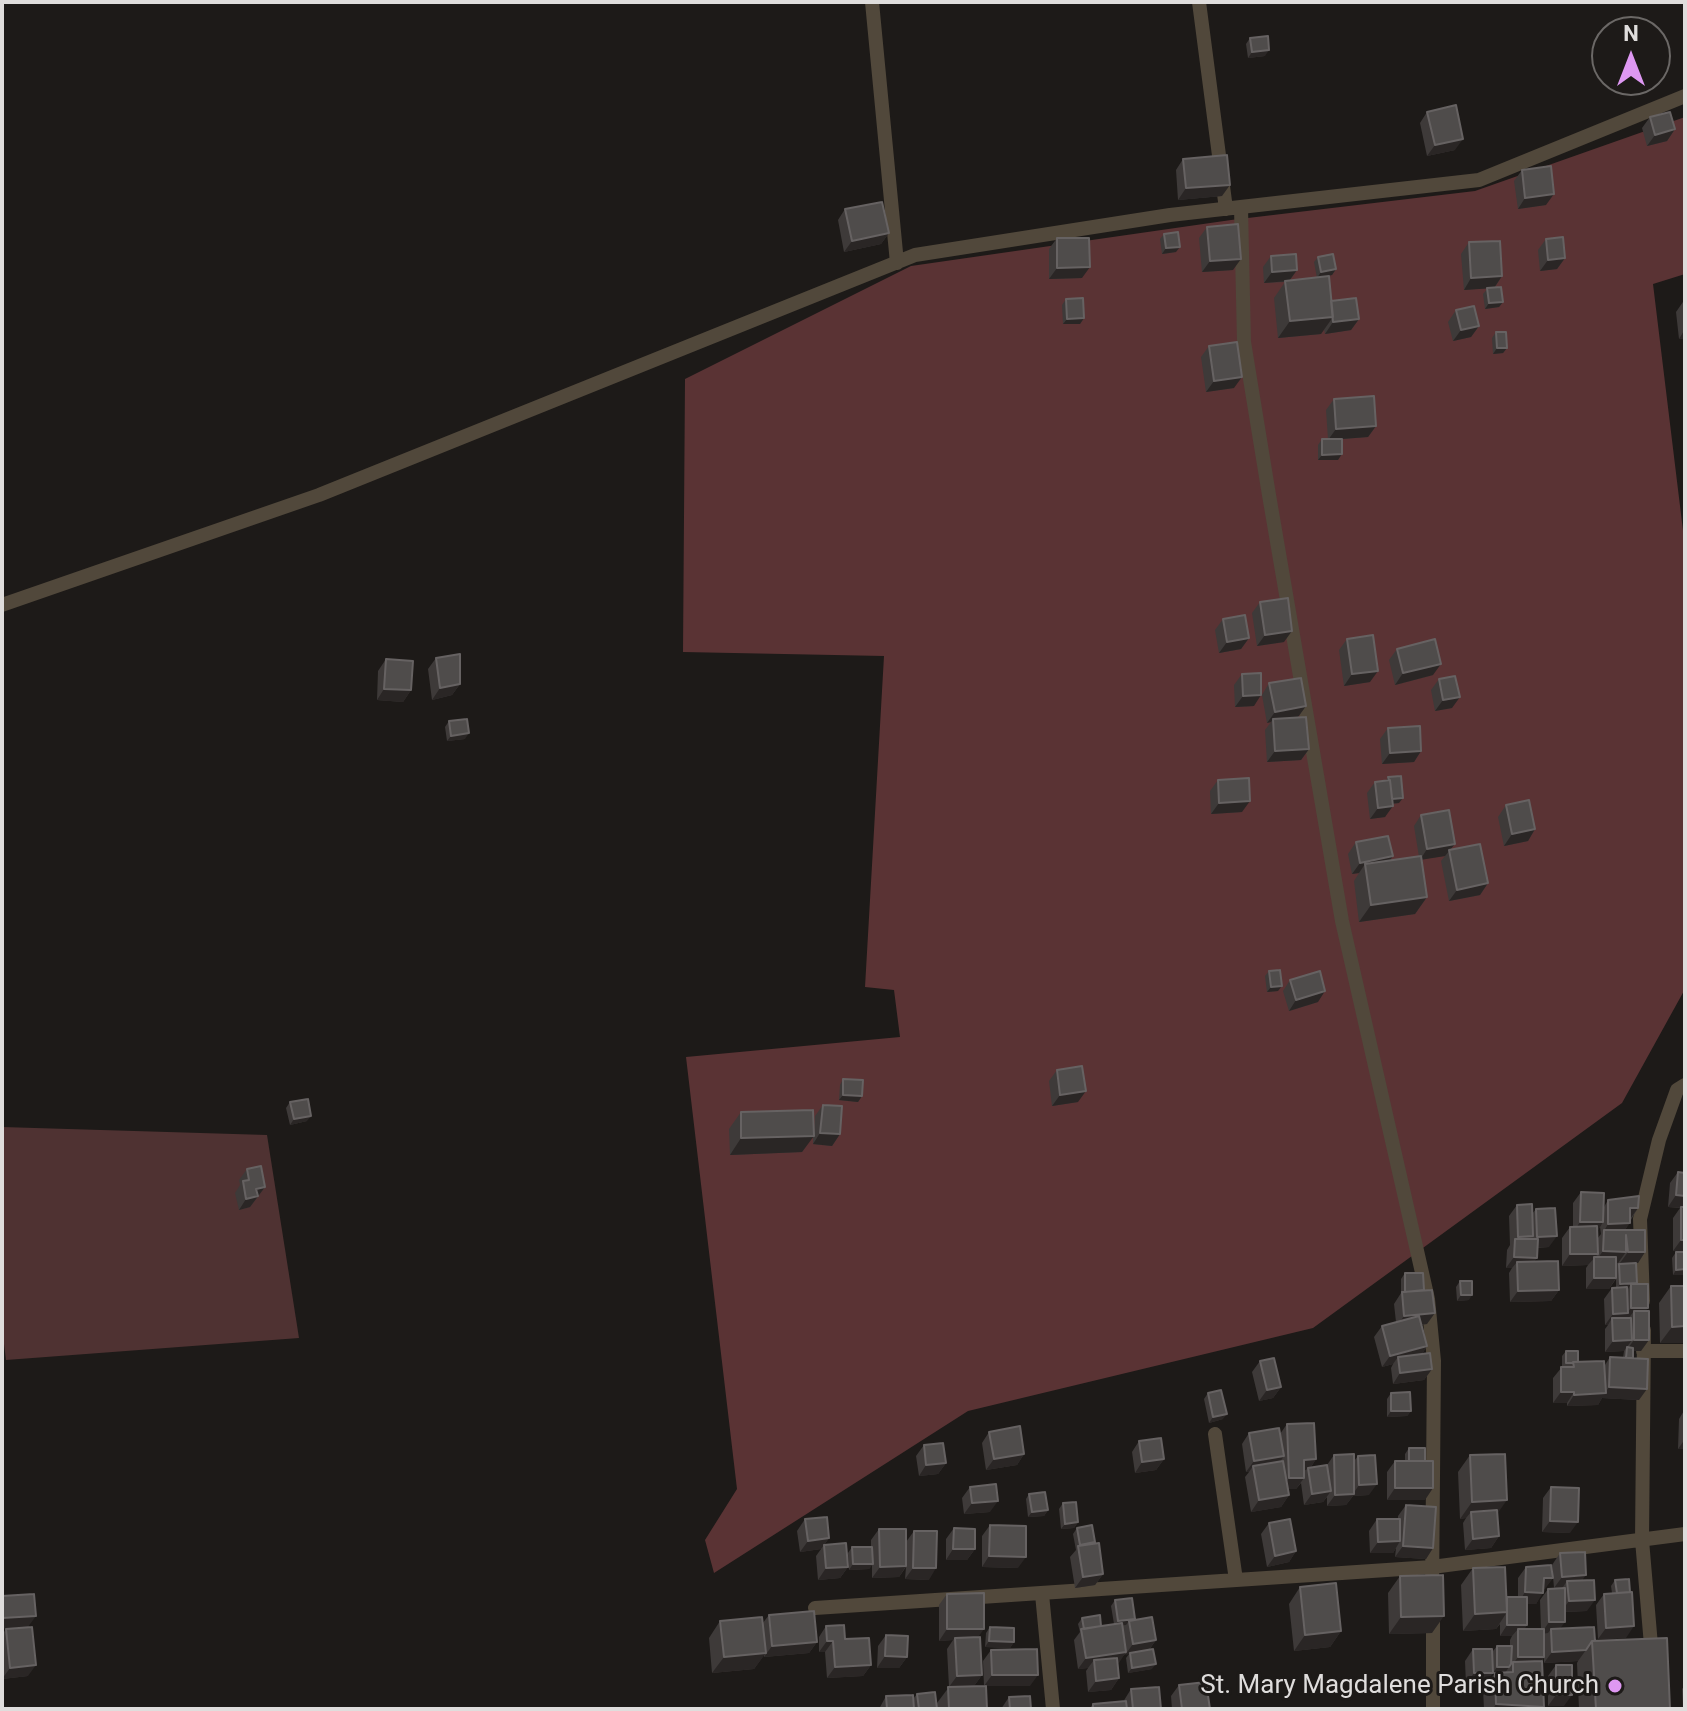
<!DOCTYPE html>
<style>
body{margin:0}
#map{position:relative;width:1687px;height:1711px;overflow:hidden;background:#1d1a18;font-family:Roboto,sans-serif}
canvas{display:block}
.frame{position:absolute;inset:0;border:4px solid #dfdddc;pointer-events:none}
.north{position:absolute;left:1591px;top:16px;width:80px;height:80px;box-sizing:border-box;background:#1d1a18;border:2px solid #6b6866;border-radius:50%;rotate:0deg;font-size:22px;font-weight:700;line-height:32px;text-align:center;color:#dfdddc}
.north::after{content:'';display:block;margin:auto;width:28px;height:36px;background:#de98f2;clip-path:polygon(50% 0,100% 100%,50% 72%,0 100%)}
</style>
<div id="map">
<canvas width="1687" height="1711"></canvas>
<div class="frame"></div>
<div class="north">N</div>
</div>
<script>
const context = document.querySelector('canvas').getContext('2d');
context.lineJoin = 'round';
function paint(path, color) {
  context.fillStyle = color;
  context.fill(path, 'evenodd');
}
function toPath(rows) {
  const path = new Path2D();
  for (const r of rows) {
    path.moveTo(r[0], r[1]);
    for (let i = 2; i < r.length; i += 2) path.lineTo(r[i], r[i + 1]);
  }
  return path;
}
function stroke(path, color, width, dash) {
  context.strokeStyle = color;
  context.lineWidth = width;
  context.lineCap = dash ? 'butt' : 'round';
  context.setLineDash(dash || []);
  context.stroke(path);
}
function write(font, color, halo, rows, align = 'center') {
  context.font = font + ' Roboto,sans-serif';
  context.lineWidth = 6;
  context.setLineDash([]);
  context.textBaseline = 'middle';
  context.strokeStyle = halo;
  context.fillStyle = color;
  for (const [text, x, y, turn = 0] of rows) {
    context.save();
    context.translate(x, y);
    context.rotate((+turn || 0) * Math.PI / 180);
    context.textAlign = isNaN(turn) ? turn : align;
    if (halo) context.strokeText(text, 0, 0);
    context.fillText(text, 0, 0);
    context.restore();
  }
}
paint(toPath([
 [2,1127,267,1135,299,1338,6,1360,2,1328]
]), '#4f3232');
paint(toPath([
 [1685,117,1685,274,1653,284,1685,547,1685,989,1622,1103,1313,1328,968,1411,714,1573,705,1540,737,1489,686,1057,900,1037,894,990,865,987,884,656,683,652,685,379,911,266,1231,220,1475,191]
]), '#5a3334');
stroke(toPath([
 [872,2,897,263],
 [1199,2,1226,209],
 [1241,207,1244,342,1269,495,1342,921,1428,1299,1434,1361,1432,1593],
 [2,605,319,495,915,255,1170,215,1479,180,1685,96],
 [1643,1301,1640,1219,1659,1140,1677,1090,1685,1085],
 [1644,1330,1642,1540,1652,1657],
 [1643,1351,1685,1351],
 [1215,1434,1236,1580],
 [1042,1594,1053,1709],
 [815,1608,1432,1567,1685,1534],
 [1433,1613,1433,1709]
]), '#51483b', 14);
paint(toPath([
 [1250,38,1265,56,1248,58,1246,44],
 [1427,112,1455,150,1427,156,1420,123],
 [1650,117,1675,129,1667,141,1647,146,1642,128],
 [1183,159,1222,196,1178,200,1176,170],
 [1522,170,1546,205,1518,209,1514,181],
 [845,209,889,233,881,244,844,252,838,220],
 [1207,227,1233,270,1202,272,1199,238],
 [1164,234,1176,252,1162,254,1160,239],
 [1057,238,1082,278,1049,279,1049,249],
 [1546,239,1565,258,1557,269,1540,271,1538,250],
 [1469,242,1502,276,1495,287,1503,302,1499,307,1485,309,1483,294,1488,288,1464,290,1461,254],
 [1271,256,1297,270,1290,280,1331,301,1359,319,1351,330,1325,334,1324,329,1321,334,1278,338,1274,298,1285,282,1264,283,1263,267],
 [1318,257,1336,269,1332,275,1317,278,1314,262],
 [1066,299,1084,318,1080,324,1063,324,1062,305],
 [1685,299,1685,338,1679,339,1676,312],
 [1456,310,1479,326,1471,337,1453,341,1448,322],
 [1496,332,1507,348,1503,353,1493,354,1492,338],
 [1209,346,1234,388,1206,392,1201,357],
 [1334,399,1376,426,1368,437,1342,439,1338,460,1318,460,1318,445,1322,439,1328,439,1326,410],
 [1260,602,1284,642,1257,646,1252,613],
 [1223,619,1249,638,1241,649,1219,653,1215,630],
 [1347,639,1370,682,1344,686,1339,650],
 [1397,649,1433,675,1395,685,1389,660],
 [436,658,460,684,452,695,432,700,428,669],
 [386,659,411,690,403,702,377,700,378,671],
 [1242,674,1254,706,1235,707,1234,685],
 [1439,679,1452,708,1435,711,1431,690],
 [1269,683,1306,706,1298,717,1309,749,1301,760,1267,762,1265,730,1271,722,1267,723,1262,695],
 [449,721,465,739,447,741,445,727],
 [1388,728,1421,751,1414,762,1382,764,1380,739],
 [1388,777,1399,803,1392,804,1385,817,1370,819,1367,793,1375,782,1386,781],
 [1218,780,1242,812,1211,814,1210,791],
 [1506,805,1535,829,1528,841,1504,846,1498,817],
 [1421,815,1451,849,1488,883,1480,895,1449,901,1441,861,1445,856,1422,859,1427,897,1415,914,1359,922,1354,881,1359,873,1352,874,1348,854,1356,842,1390,861,1419,857,1414,826],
 [1269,971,1278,991,1267,992,1265,976],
 [1290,980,1318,1002,1289,1011,1283,991],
 [1057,1070,1078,1102,1052,1106,1049,1081],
 [843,1079,862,1096,858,1102,839,1100,840,1085],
 [290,1102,307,1121,290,1125,286,1108],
 [823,1105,840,1134,832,1146,813,1144,813,1136,802,1152,730,1155,729,1129,741,1112,814,1132,815,1116],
 [247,1169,265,1187,250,1207,239,1210,235,1193,240,1185,239,1180],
 [1678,1172,1685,1251,1673,1251,1673,1218,1680,1208,1668,1207,1670,1183],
 [1581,1192,1604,1207,1608,1200,1638,1208,1625,1230,1645,1252,1638,1263,1636,1263,1637,1283,1646,1311,1641,1351,1633,1351,1633,1358,1639,1400,1602,1398,1598,1405,1567,1406,1567,1403,1553,1403,1553,1378,1562,1367,1562,1356,1566,1351,1578,1362,1605,1365,1610,1357,1623,1358,1624,1351,1605,1352,1605,1329,1608,1325,1605,1325,1604,1299,1612,1288,1616,1287,1616,1279,1609,1289,1586,1289,1586,1268,1588,1265,1562,1266,1562,1238,1570,1227,1573,1227,1573,1203],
 [1600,1227,1601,1234,1597,1239,1597,1231],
 [1517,1205,1532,1214,1536,1209,1549,1247,1537,1248,1535,1261,1559,1290,1551,1301,1510,1302,1509,1273,1512,1268,1506,1268,1507,1250,1510,1245,1509,1216],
 [1676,1252,1685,1275,1673,1275,1672,1258],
 [1405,1273,1424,1290,1427,1324,1422,1325,1427,1346,1422,1354,1432,1369,1424,1380,1393,1384,1391,1368,1393,1364,1382,1367,1374,1337,1382,1326,1396,1322,1394,1304,1401,1293,1401,1279],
 [1460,1281,1469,1300,1457,1301,1456,1287],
 [1671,1286,1685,1286,1685,1343,1660,1343,1659,1303],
 [1260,1361,1281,1387,1273,1398,1259,1401,1252,1372],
 [1208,1393,1223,1419,1209,1423,1204,1399],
 [1391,1393,1411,1411,1407,1416,1387,1417,1387,1399],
 [1685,1409,1685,1449,1678,1449,1679,1419],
 [1287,1424,1316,1459,1311,1467,1327,1465,1334,1455,1354,1461,1358,1456,1369,1495,1353,1496,1346,1505,1327,1506,1327,1497,1323,1502,1304,1505,1301,1483,1296,1489,1288,1489,1289,1495,1281,1507,1251,1512,1245,1477,1249,1472,1246,1472,1242,1444,1249,1433,1280,1434],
 [989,1432,1024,1454,1017,1465,986,1470,982,1443],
 [1139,1441,1164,1459,1156,1470,1135,1473,1132,1452],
 [924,1445,946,1463,938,1474,919,1476,916,1456],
 [1409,1448,1425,1500,1387,1500,1387,1472,1395,1461,1405,1461,1405,1454],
 [1470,1455,1497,1515,1499,1536,1491,1548,1465,1550,1463,1523,1466,1518,1460,1519,1458,1472],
 [1685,1483,1685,1508,1683,1486],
 [970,1487,990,1512,964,1514,962,1498],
 [1551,1487,1570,1533,1542,1532,1543,1498],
 [1029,1494,1048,1510,1044,1516,1028,1517,1026,1499],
 [1063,1503,1078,1522,1074,1528,1061,1529,1059,1509],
 [1406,1505,1433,1548,1426,1559,1395,1557,1396,1548,1393,1553,1370,1553,1369,1531,1377,1519,1398,1519,1398,1516],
 [805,1519,829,1538,824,1545,848,1567,840,1578,818,1580,816,1556,821,1549,800,1552,797,1531],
 [1269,1523,1296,1551,1289,1562,1267,1567,1261,1534],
 [990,1525,1018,1568,982,1567,982,1536],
 [954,1528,975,1549,967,1560,946,1560,946,1539],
 [1077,1528,1094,1544,1103,1574,1095,1585,1075,1588,1070,1557,1076,1550,1073,1534],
 [879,1529,906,1542,914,1531,929,1580,905,1579,906,1567,899,1577,872,1578,872,1565,869,1569,849,1570,848,1553,852,1547,871,1547,871,1540],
 [1560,1553,1583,1580,1587,1611,1565,1612,1560,1629,1595,1641,1670,1709,1579,1709,1577,1663,1578,1661,1544,1663,1544,1657,1542,1661,1544,1707,1542,1709,1484,1709,1483,1689,1495,1673,1493,1673,1493,1651,1497,1646,1510,1646,1510,1640,1512,1636,1500,1636,1500,1624,1496,1629,1463,1631,1461,1585,1473,1568,1507,1598,1518,1597,1518,1578,1526,1567,1553,1578,1544,1589,1536,1604,1527,1604,1527,1625,1524,1629,1541,1629,1540,1600,1548,1589,1562,1588,1563,1587,1554,1588,1552,1565],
 [1400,1576,1432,1633,1389,1634,1388,1593],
 [1615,1580,1630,1592,1626,1638,1598,1639,1596,1605,1604,1594,1612,1593,1611,1586],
 [1300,1587,1341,1631,1330,1647,1294,1651,1289,1604],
 [947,1594,979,1637,982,1675,974,1686,984,1686,983,1661,991,1650,1030,1686,986,1686,987,1709,879,1709,886,1696,913,1699,917,1694,937,1703,949,1687,947,1649,953,1640,939,1641,939,1605],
 [1115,1600,1156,1640,1149,1650,1152,1669,1128,1673,1126,1658,1129,1654,1125,1654,1117,1663,1119,1678,1111,1690,1088,1692,1086,1671,1088,1668,1078,1669,1074,1640,1080,1632,1078,1624,1082,1618,1101,1626,1114,1624,1111,1606],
 [769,1615,817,1642,809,1653,764,1657,764,1655,754,1669,712,1673,709,1638,720,1621,762,1624],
 [826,1626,871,1665,863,1676,827,1678,825,1652,819,1652,819,1637],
 [990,1627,1014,1642,1010,1648,985,1647,986,1633],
 [6,1629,28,1676,2,1679,2,1635],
 [886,1635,907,1657,899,1668,877,1668,878,1646],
 [1473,1649,1485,1684,1466,1685,1465,1661],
 [1556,1665,1564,1706,1548,1706,1548,1676],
 [1179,1685,1210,1709,1172,1709,1171,1696],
 [1685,1685,1685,1708,1683,1709,1682,1689],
 [1131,1689,1161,1709,1089,1709,1093,1704,1123,1702],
 [1009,1697,1031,1709,1001,1709]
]), '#3e3a39');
paint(toPath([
 [1269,50,1265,56,1248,58,1252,52],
 [1675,129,1667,141,1647,146,1655,135],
 [1463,139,1455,150,1427,156,1435,145],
 [1230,185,1222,196,1178,200,1186,188],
 [1554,194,1546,205,1518,209,1525,198],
 [889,233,881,244,844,252,852,241],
 [1180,247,1176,252,1162,254,1166,248],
 [1565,258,1557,269,1540,271,1548,260],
 [1241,259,1233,270,1202,272,1210,261],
 [1090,267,1082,278,1049,279,1057,268],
 [1336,269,1332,275,1317,278,1321,272],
 [1297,270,1289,281,1264,283,1272,272],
 [1502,276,1494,288,1464,290,1471,278],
 [1503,302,1499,307,1485,309,1489,303],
 [1333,317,1321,334,1278,338,1290,321],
 [1084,318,1080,324,1063,324,1067,319],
 [1359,319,1351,330,1325,334,1333,322],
 [1479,326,1471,337,1453,341,1461,330],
 [1685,329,1685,338,1679,339],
 [1497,348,1507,348,1503,353,1493,354],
 [1242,377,1234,388,1206,392,1214,381],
 [1376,426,1368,437,1328,440,1336,429],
 [1342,454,1338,460,1318,460,1322,455],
 [1292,631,1284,642,1257,646,1265,635],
 [1249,638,1241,649,1219,653,1227,642],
 [1441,664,1433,675,1395,685,1403,673],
 [1378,671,1370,682,1344,686,1352,674],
 [460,684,452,695,432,700,440,688],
 [384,689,411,690,403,702,377,700],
 [1261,695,1254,706,1235,707,1243,696],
 [1460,697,1452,708,1435,711,1443,700],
 [1306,706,1298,717,1273,719,1271,722,1267,723,1275,712],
 [469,733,465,739,447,741,451,736],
 [1309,749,1301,760,1267,762,1275,751],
 [1421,751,1414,762,1382,764,1390,753],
 [1403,798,1399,803,1386,804,1390,799],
 [1250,801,1242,812,1211,814,1219,803],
 [1393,806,1385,817,1370,819,1378,808],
 [1535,829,1528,841,1504,846,1512,834],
 [1455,844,1445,856,1420,860,1427,849],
 [1393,856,1385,868,1365,864,1359,873,1352,874,1360,863],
 [1488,883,1480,895,1449,901,1457,890],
 [1427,897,1415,914,1359,922,1371,905],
 [1282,986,1278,991,1267,992,1271,987],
 [1325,991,1318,1002,1289,1011,1296,1000],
 [1086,1091,1078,1102,1052,1106,1060,1095],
 [843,1095,862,1096,858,1102,839,1100],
 [311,1116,307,1121,290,1125,294,1119],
 [820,1133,840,1134,832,1146,813,1144],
 [814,1136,802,1152,730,1155,741,1138],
 [265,1187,250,1207,239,1210,246,1199,256,1189],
 [1676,1195,1685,1196,1685,1208,1668,1207],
 [1630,1208,1638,1208,1630,1219],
 [1580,1222,1603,1222,1596,1234,1573,1233],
 [1630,1223,1622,1234,1604,1231,1608,1224],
 [1557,1236,1549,1247,1530,1248,1537,1237],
 [1681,1240,1685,1240,1685,1251,1673,1251],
 [1603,1251,1626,1252,1618,1263,1595,1262],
 [1628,1252,1645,1252,1638,1263,1620,1263],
 [1570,1254,1598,1254,1588,1265,1562,1266],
 [1514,1257,1537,1258,1529,1269,1517,1262,1512,1268,1506,1268],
 [1685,1269,1685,1275,1673,1275,1676,1270],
 [1594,1278,1616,1278,1609,1289,1586,1289],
 [1620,1284,1631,1284,1628,1289,1616,1290],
 [1559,1290,1551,1301,1510,1302,1518,1291],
 [1461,1295,1472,1295,1469,1300,1457,1301],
 [1631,1308,1648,1308,1640,1319,1634,1311,1628,1319,1612,1318,1608,1325,1605,1325,1613,1314,1627,1313],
 [1435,1313,1427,1324,1396,1327,1404,1316],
 [1685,1326,1685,1343,1660,1343,1672,1327],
 [1632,1340,1624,1351,1605,1352,1613,1341],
 [1634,1340,1649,1340,1641,1351,1626,1351],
 [1427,1346,1420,1357,1398,1357,1393,1364,1382,1367,1390,1356],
 [1432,1369,1424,1380,1393,1384,1400,1373],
 [1281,1387,1273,1398,1259,1401,1267,1390],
 [1609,1387,1647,1389,1639,1400,1602,1398,1598,1405,1567,1406,1574,1395,1605,1393],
 [1561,1392,1574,1392,1567,1403,1553,1403],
 [1391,1411,1411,1411,1407,1416,1387,1417],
 [1227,1414,1223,1419,1209,1423,1213,1417],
 [1685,1439,1685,1449,1678,1449],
 [1024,1454,1017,1465,986,1470,994,1459],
 [1284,1456,1276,1468,1253,1466,1249,1472,1246,1472,1254,1461],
 [1164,1459,1156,1470,1135,1473,1142,1462],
 [1316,1459,1309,1470,1308,1468,1306,1470,1296,1471,1304,1460],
 [946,1463,938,1474,919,1476,926,1465],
 [1289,1478,1304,1478,1296,1489,1281,1489],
 [1377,1484,1369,1495,1353,1496,1346,1505,1327,1506,1335,1495,1353,1494,1359,1485],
 [1395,1488,1433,1488,1425,1500,1387,1500],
 [1331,1491,1323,1502,1304,1505,1312,1494],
 [1289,1495,1281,1507,1251,1512,1259,1500],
 [1507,1500,1495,1517,1471,1512,1466,1518,1460,1519,1472,1502],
 [998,1501,990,1512,964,1514,972,1503],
 [1048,1510,1044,1516,1028,1517,1032,1512],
 [1550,1521,1578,1522,1570,1533,1542,1532],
 [1078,1522,1074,1528,1061,1529,1065,1524],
 [1499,1536,1491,1548,1465,1550,1473,1539],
 [829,1538,821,1549,800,1552,808,1541],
 [1400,1541,1393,1553,1370,1553,1378,1542],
 [1403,1546,1433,1548,1426,1559,1395,1557],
 [953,1549,975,1549,967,1560,946,1560],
 [1296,1551,1289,1562,1267,1567,1275,1556],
 [989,1556,1026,1557,1018,1568,982,1567],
 [853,1564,873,1564,869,1569,849,1570],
 [906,1566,899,1577,872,1578,880,1567],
 [848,1567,840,1578,818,1580,826,1568],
 [913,1568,936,1568,929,1580,905,1579],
 [1103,1574,1095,1585,1075,1588,1083,1577],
 [1586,1575,1578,1586,1567,1581,1563,1587,1554,1588,1562,1577],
 [1544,1578,1553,1578,1545,1589,1536,1589],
 [1525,1592,1543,1593,1536,1604,1518,1604],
 [1595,1600,1587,1611,1561,1612,1569,1601],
 [1507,1612,1496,1629,1463,1631,1475,1614],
 [36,1616,28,1627,2,1629,2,1618],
 [1444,1616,1432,1633,1389,1634,1401,1617],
 [1135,1619,1129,1621,1126,1625,1114,1626,1118,1621],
 [1549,1622,1565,1622,1557,1633,1551,1629,1548,1633,1541,1634],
 [1507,1625,1527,1625,1519,1636,1518,1629,1512,1636,1500,1636],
 [1634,1626,1626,1638,1598,1639,1606,1628],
 [947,1629,984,1629,976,1640,955,1638,953,1640,939,1641],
 [1341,1631,1330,1647,1294,1651,1305,1635],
 [1156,1640,1148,1651,1125,1655,1133,1644],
 [827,1641,833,1641,825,1652,819,1652],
 [989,1641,1014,1642,1010,1648,985,1647],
 [817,1642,809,1653,764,1657,772,1646],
 [1586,1650,1578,1661,1544,1663,1552,1652],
 [1126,1652,1119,1663,1094,1667,1094,1660,1088,1668,1078,1669,1086,1658],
 [766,1653,754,1669,712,1673,724,1657],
 [885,1656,907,1657,899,1668,877,1668],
 [1518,1657,1544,1657,1536,1668,1513,1664],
 [1156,1664,1152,1669,1128,1673,1132,1668],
 [36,1665,28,1676,2,1679,10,1668],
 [871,1665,863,1676,827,1678,835,1667],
 [1497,1667,1509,1667,1505,1673,1493,1673],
 [1474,1673,1493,1673,1485,1684,1466,1685],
 [982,1675,974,1686,949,1687,957,1676],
 [992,1675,1038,1675,1030,1686,984,1686],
 [1119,1678,1111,1690,1088,1692,1096,1681],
 [1556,1695,1572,1695,1564,1706,1548,1706],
 [1496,1704,1544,1707,1542,1709,1493,1709]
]), '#2a2625');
const building = toPath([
 [1268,36,1269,50,1252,52,1250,38,1268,36],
 [1456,105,1463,139,1435,145,1427,112,1456,105],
 [1670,112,1675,129,1655,135,1650,117,1670,112],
 [1227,155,1230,185,1186,188,1183,159,1227,155],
 [1551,166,1554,194,1525,198,1522,170,1551,166],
 [882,202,889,233,852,241,845,209,882,202],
 [1238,224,1241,259,1210,261,1207,227,1238,224],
 [1178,232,1180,247,1166,248,1164,234,1178,232],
 [1563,237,1565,258,1548,260,1546,239,1563,237],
 [1057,238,1089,238,1090,267,1057,268,1057,238],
 [1500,241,1502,276,1471,278,1469,242,1500,241],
 [1296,254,1297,270,1272,272,1271,256,1296,254],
 [1333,254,1336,269,1321,272,1318,257,1333,254],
 [1329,276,1333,317,1290,321,1285,281,1329,276],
 [1501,287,1503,302,1489,303,1487,288,1501,287],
 [1083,298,1084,318,1067,319,1066,299,1083,298],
 [1356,298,1359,319,1333,322,1331,301,1356,298],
 [1474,306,1479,326,1461,330,1456,310,1474,306],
 [1496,332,1506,332,1507,348,1497,348,1496,332],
 [1237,342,1242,377,1214,381,1209,346,1237,342],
 [1374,396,1376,426,1336,429,1334,399,1374,396],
 [1322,439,1342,439,1342,454,1322,455,1322,439],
 [1288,598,1292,631,1265,635,1260,602,1288,598],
 [1245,615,1249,638,1227,642,1223,619,1245,615],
 [1373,635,1378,671,1352,674,1347,639,1373,635],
 [1435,639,1441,664,1403,673,1397,649,1435,639],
 [460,654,460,684,440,688,436,658,460,654],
 [386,659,413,661,411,690,384,689,386,659],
 [1261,673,1261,695,1243,696,1242,674,1261,673],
 [1455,676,1460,697,1443,700,1439,679,1455,676],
 [1301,678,1306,706,1275,712,1269,683,1301,678],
 [1306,717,1309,749,1275,751,1273,719,1306,717],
 [467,719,469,733,451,736,449,721,467,719],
 [1420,726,1421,751,1390,753,1388,728,1420,726],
 [1401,776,1403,798,1392,799,1390,780,1389,780,1388,777,1401,776],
 [1249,778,1250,801,1219,803,1218,780,1249,778],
 [1390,780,1393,806,1378,808,1375,782,1390,780],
 [1529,800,1535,829,1512,834,1506,805,1529,800],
 [1449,810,1455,844,1427,849,1421,815,1449,810],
 [1388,836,1393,856,1360,863,1356,842,1388,836],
 [1480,844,1488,883,1457,890,1449,850,1480,844],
 [1421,856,1427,897,1371,905,1365,864,1421,856],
 [1280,970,1282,986,1271,987,1269,971,1280,970],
 [1320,971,1325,991,1296,1000,1290,980,1320,971],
 [1082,1066,1086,1091,1060,1095,1057,1070,1082,1066],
 [843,1079,863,1080,862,1096,843,1095,843,1079],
 [308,1099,311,1116,294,1119,290,1102,308,1099],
 [823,1105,842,1106,840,1134,820,1133,823,1105],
 [813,1110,814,1136,741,1138,741,1112,813,1110],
 [261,1166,265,1187,256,1189,258,1196,246,1199,243,1181,249,1180,247,1169,261,1166],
 [1678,1172,1685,1173,1685,1196,1676,1195,1678,1172],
 [1581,1192,1604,1193,1603,1222,1580,1222,1581,1192],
 [1639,1196,1638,1208,1630,1208,1630,1223,1608,1224,1608,1200,1639,1196],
 [1532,1204,1533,1236,1518,1237,1517,1205,1532,1204],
 [1681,1207,1685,1207,1685,1240,1681,1240,1681,1207],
 [1555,1208,1557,1236,1537,1237,1536,1209,1555,1208],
 [1597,1226,1598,1254,1570,1254,1570,1227,1597,1226],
 [1604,1230,1645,1230,1645,1252,1628,1252,1626,1235,1626,1252,1603,1251,1604,1230],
 [1515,1239,1538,1239,1537,1258,1514,1257,1515,1239],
 [1676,1252,1685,1252,1685,1269,1676,1270,1676,1252],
 [1594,1257,1616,1257,1616,1278,1594,1278,1594,1257],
 [1558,1261,1559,1290,1518,1291,1517,1262,1558,1261],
 [1636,1263,1637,1283,1620,1284,1619,1264,1636,1263],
 [1405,1273,1423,1273,1424,1290,1405,1292,1405,1273],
 [1460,1281,1472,1281,1472,1295,1461,1295,1460,1281],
 [1631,1284,1648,1284,1648,1308,1631,1308,1631,1284],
 [1671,1286,1685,1286,1685,1326,1672,1327,1671,1286],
 [1627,1287,1628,1313,1613,1314,1612,1288,1627,1287],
 [1432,1290,1435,1313,1404,1316,1402,1292,1432,1290],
 [1634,1311,1649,1311,1649,1340,1634,1340,1634,1311],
 [1419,1316,1427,1346,1390,1356,1382,1326,1419,1316],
 [1612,1318,1631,1318,1632,1340,1613,1341,1612,1318],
 [1627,1347,1633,1348,1633,1358,1626,1358,1627,1347],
 [1566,1351,1578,1351,1578,1362,1573,1362,1573,1363,1566,1363,1566,1351],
 [1430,1353,1432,1369,1400,1373,1398,1357,1430,1353],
 [1610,1357,1648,1359,1647,1389,1609,1387,1610,1357],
 [1274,1358,1281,1387,1267,1390,1260,1361,1274,1358],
 [1604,1361,1606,1393,1574,1395,1574,1392,1561,1392,1561,1367,1574,1367,1573,1362,1604,1361],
 [1221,1390,1227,1414,1213,1417,1208,1393,1221,1390],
 [1410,1392,1411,1411,1391,1411,1391,1393,1410,1392],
 [1314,1423,1316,1459,1304,1460,1304,1478,1289,1478,1287,1424,1314,1423],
 [1020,1426,1024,1454,994,1459,989,1432,1020,1426],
 [1279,1428,1284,1456,1254,1461,1249,1433,1279,1428],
 [1161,1438,1164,1459,1142,1462,1139,1441,1161,1438],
 [943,1443,946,1463,926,1465,924,1445,943,1443],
 [1409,1448,1425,1448,1425,1461,1409,1461,1409,1448],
 [1354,1454,1354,1494,1335,1495,1334,1455,1354,1454],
 [1505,1454,1507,1500,1472,1502,1470,1455,1505,1454],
 [1375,1455,1377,1484,1359,1485,1358,1456,1375,1455],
 [1283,1461,1289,1495,1259,1500,1253,1466,1283,1461],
 [1395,1461,1433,1461,1433,1488,1395,1488,1395,1461],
 [1327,1465,1331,1491,1312,1494,1308,1468,1327,1465],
 [996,1484,998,1501,972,1503,970,1487,996,1484],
 [1551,1487,1579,1488,1578,1522,1550,1521,1551,1487],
 [1045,1492,1048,1510,1032,1512,1029,1494,1045,1492],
 [1076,1502,1078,1522,1065,1524,1063,1503,1076,1502],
 [1406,1505,1436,1507,1433,1548,1403,1546,1406,1505],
 [1497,1510,1499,1536,1473,1539,1471,1512,1497,1510],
 [827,1517,829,1538,808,1541,805,1519,827,1517],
 [1290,1519,1296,1551,1275,1556,1269,1523,1290,1519],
 [1377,1519,1400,1519,1400,1541,1378,1542,1377,1519],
 [990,1525,1026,1526,1026,1557,989,1556,990,1525],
 [1092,1525,1095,1542,1080,1545,1077,1528,1092,1525],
 [954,1528,975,1529,975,1549,953,1549,954,1528],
 [879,1529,906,1529,906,1566,880,1567,879,1529],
 [914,1531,937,1531,936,1568,913,1568,914,1531],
 [846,1543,848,1567,826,1568,824,1545,846,1543],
 [1099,1543,1103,1574,1083,1577,1078,1546,1099,1543],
 [852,1547,872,1547,873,1564,853,1564,852,1547],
 [1585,1552,1586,1575,1562,1577,1560,1553,1585,1552],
 [1551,1565,1553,1578,1544,1578,1543,1593,1525,1592,1526,1567,1551,1565],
 [1505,1567,1507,1612,1475,1614,1473,1568,1505,1567],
 [1443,1575,1444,1616,1401,1617,1400,1576,1443,1575],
 [1629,1579,1630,1592,1617,1593,1615,1580,1629,1579],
 [1594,1580,1595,1600,1569,1601,1567,1581,1594,1580],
 [1336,1583,1341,1631,1305,1635,1300,1587,1336,1583],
 [1565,1588,1565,1622,1549,1622,1548,1589,1565,1588],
 [1632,1592,1634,1626,1606,1628,1604,1594,1632,1592],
 [984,1593,984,1629,947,1629,947,1594,984,1593],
 [34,1594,36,1616,2,1618,2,1596,34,1594],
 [1507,1597,1527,1597,1527,1625,1507,1625,1507,1597],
 [1132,1598,1135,1619,1118,1621,1115,1600,1132,1598],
 [814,1611,817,1642,772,1646,769,1615,814,1611],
 [1100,1615,1101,1626,1084,1629,1082,1618,1100,1615],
 [762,1617,766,1653,724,1657,720,1621,762,1617],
 [1152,1617,1156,1640,1133,1644,1129,1621,1152,1617],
 [1122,1623,1126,1652,1086,1658,1081,1629,1122,1623],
 [844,1625,845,1639,869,1638,871,1665,835,1667,833,1641,827,1641,826,1626,844,1625],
 [32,1627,36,1665,10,1668,6,1629,32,1627],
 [990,1627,1014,1628,1014,1642,989,1641,990,1627],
 [1594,1627,1595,1641,1592,1641,1586,1650,1552,1652,1551,1629,1594,1627],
 [1518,1629,1544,1629,1544,1657,1518,1657,1518,1629],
 [886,1635,908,1636,907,1657,885,1656,886,1635],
 [980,1637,982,1675,957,1676,955,1638,980,1637],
 [1667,1638,1670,1709,1596,1709,1592,1641,1667,1638],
 [1497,1646,1512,1646,1511,1664,1509,1667,1497,1667,1497,1646],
 [1037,1649,1038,1675,992,1675,991,1650,1037,1649],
 [1153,1649,1156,1664,1132,1668,1130,1653,1153,1649],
 [1473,1649,1492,1649,1493,1673,1474,1673,1473,1649],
 [1117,1658,1119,1678,1096,1681,1094,1660,1117,1658],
 [1542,1661,1544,1707,1496,1704,1495,1673,1513,1672,1513,1662,1542,1661],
 [1556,1665,1572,1665,1572,1695,1556,1695,1556,1665],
 [1206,1682,1210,1709,1182,1709,1179,1685,1206,1682],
 [986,1686,987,1709,949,1709,948,1687,986,1686],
 [1159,1687,1161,1709,1133,1709,1131,1689,1159,1687],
 [935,1692,937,1709,919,1709,917,1694,935,1692],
 [913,1695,914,1709,887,1709,886,1696,913,1695],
 [1030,1696,1031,1709,1010,1709,1009,1697,1030,1696],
 [1126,1701,1127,1709,1093,1709,1093,1704,1126,1701]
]);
paint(building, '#4f4c4b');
stroke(building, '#666262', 2);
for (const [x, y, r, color] of [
 [1615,1686,8,"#de98f2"]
]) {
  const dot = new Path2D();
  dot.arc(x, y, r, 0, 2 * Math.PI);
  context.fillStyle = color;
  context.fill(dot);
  stroke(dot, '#1d1a18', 3);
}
write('26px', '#dfdddc', '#1d1a18', [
 ["St. Mary Magdalene Parish Church",1599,1686]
], 'right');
</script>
